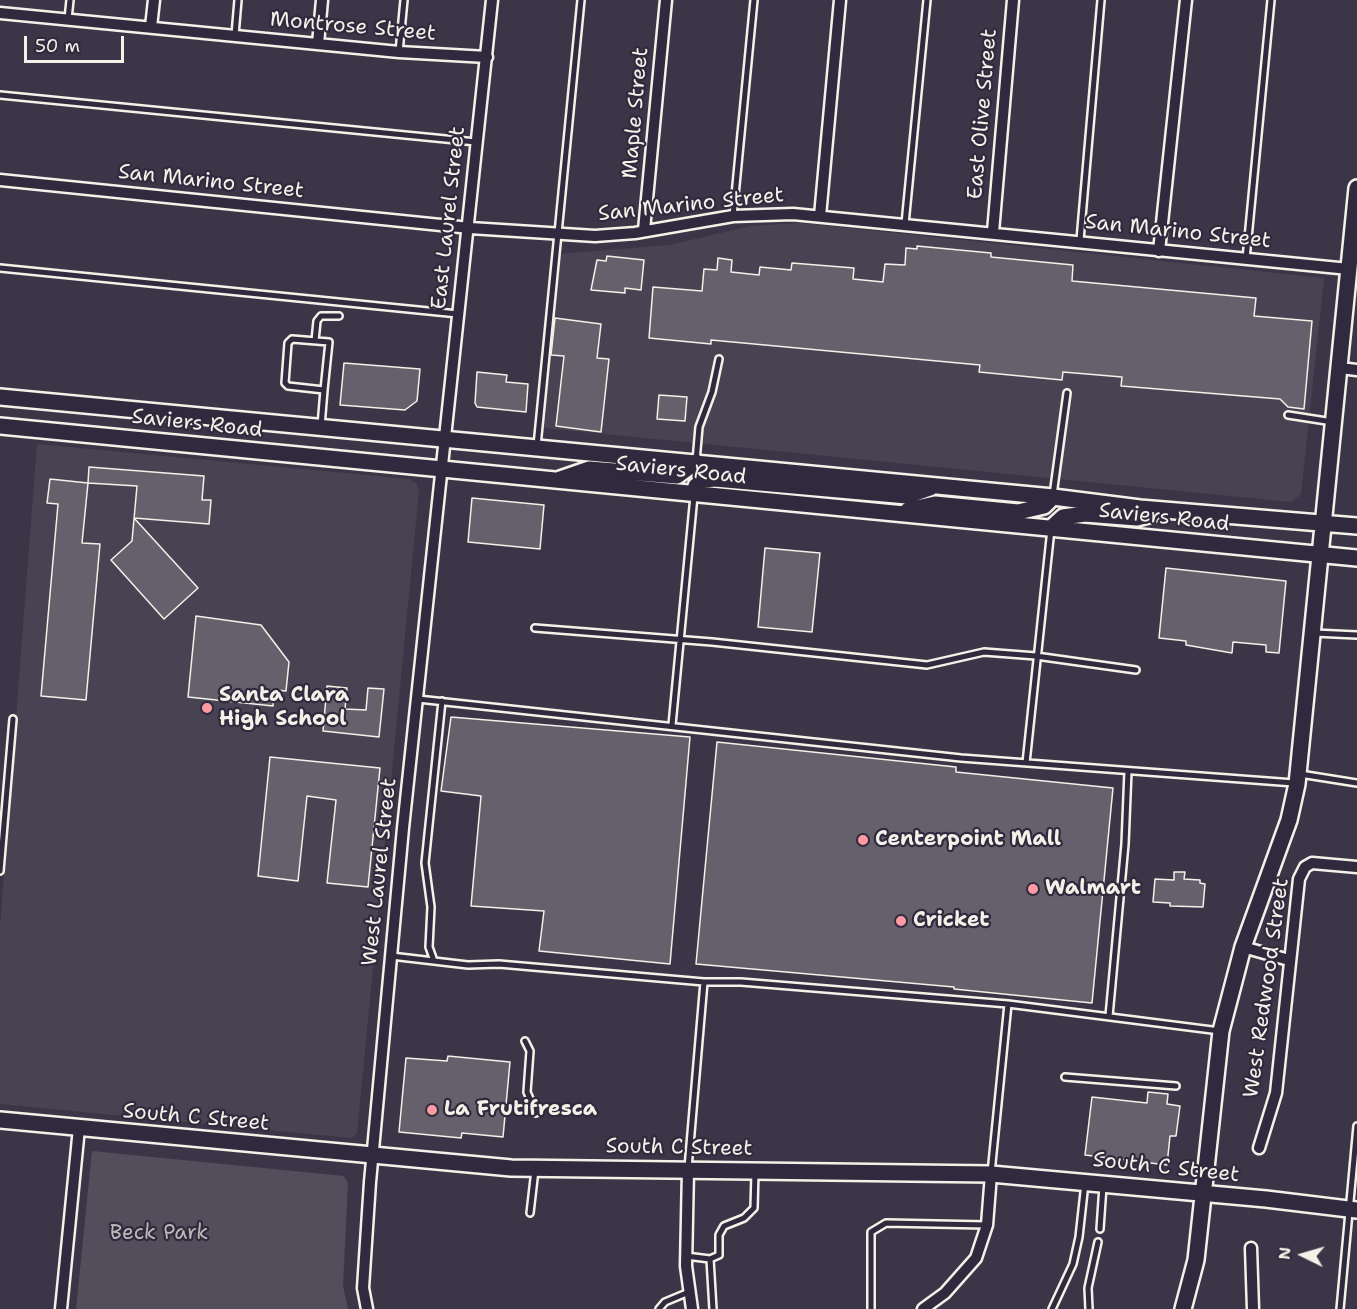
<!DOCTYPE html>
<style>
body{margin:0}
#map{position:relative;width:1357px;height:1309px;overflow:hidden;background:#3b3647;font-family:"Shantell Sans",sans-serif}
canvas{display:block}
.north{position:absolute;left:1273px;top:1225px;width:60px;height:60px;-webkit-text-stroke:4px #2f2a3d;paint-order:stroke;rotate:275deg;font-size:16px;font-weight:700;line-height:24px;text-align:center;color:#f4f1e8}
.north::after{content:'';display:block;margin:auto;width:21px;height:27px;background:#f4f1e8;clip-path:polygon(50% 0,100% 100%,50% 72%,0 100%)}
.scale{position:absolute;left:24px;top:36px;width:100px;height:27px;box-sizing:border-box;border:3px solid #f4f1e8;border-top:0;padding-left:8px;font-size:18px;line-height:21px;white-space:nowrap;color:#f4f1e8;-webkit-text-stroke:4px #2f2a3d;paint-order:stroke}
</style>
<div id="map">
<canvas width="1357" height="1309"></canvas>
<div class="north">N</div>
<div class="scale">50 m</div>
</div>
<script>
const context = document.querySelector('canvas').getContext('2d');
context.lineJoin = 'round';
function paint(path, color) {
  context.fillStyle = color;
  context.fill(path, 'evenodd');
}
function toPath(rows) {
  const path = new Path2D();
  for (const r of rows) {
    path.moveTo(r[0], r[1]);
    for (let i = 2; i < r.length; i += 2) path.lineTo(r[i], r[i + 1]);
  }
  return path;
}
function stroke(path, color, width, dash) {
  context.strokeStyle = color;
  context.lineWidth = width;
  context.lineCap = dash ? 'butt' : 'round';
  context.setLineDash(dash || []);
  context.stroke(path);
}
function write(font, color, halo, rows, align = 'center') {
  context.font = font + ' "Shantell Sans",sans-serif';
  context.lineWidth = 4.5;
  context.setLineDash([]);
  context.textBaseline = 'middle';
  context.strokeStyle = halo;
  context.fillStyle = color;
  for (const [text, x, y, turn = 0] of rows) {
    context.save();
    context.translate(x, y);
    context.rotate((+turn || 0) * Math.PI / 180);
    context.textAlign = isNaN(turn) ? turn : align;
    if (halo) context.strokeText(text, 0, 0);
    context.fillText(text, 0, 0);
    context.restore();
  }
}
paint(toPath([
 [800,223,1324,278,1301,494,1291,502,544,428,559,254,669,245,751,226],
 [37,444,409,479,416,483,419,490,357,1134,351,1138,0,1104,0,926]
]), '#484352');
paint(toPath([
 [92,1151,344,1176,348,1183,343,1286,348,1309,76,1309]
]), '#534e5c');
const building = toPath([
 [917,246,991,253,991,257,1073,265,1072,281,1256,298,1254,316,1312,321,1304,409,1288,407,1280,399,1121,386,1122,377,1063,372,1062,380,979,372,980,365,711,340,711,344,649,338,653,287,702,291,704,269,717,270,718,258,732,260,731,272,759,275,760,267,791,270,792,263,854,268,853,279,883,282,885,264,905,265,906,248,917,249,917,246],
 [607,256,644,260,641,290,625,288,625,293,591,290,597,260,606,261,607,256],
 [555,318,601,324,597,358,609,359,601,432,556,426,564,356,551,355,555,318],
 [344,363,420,369,417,401,405,410,340,405,344,363],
 [477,372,507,375,506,382,528,384,526,412,477,407,475,403,477,372],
 [659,395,687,397,685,421,657,419,659,395],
 [89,467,204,476,202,500,211,500,209,524,134,518,198,588,164,619,111,560,132,541,137,486,88,483,89,467],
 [50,479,88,483,82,543,100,544,86,700,41,696,58,504,47,503,50,479],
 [472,498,544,505,540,549,468,542,472,498],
 [765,548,820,553,812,632,758,627,765,548],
 [1166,568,1286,581,1279,653,1266,652,1266,645,1233,642,1232,653,1186,645,1186,641,1159,638,1166,568],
 [196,616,261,625,289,662,286,691,274,690,273,706,188,697,196,616],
 [327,686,347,688,345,709,366,710,368,688,384,689,379,737,323,731,327,686],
 [451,717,690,737,670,964,539,951,544,911,471,906,481,796,441,791,451,717],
 [717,742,956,767,956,772,1113,788,1092,1003,954,989,954,987,696,964,717,742],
 [270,757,380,768,368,887,327,883,336,800,307,796,298,881,258,876,270,757],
 [1174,872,1185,872,1184,879,1200,880,1200,883,1205,884,1203,907,1170,906,1170,903,1153,902,1155,879,1174,880,1174,872],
 [448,1056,510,1062,503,1137,462,1133,461,1138,399,1132,406,1058,447,1061,448,1056],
 [1148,1092,1168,1094,1167,1104,1180,1106,1176,1136,1170,1136,1167,1165,1085,1155,1092,1097,1147,1103,1148,1092]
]);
paint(building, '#65616c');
stroke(building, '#f4f1e8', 1.5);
const lane = toPath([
 [68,19,70,0],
 [235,35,238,0],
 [399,52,404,0],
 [0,95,476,142],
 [733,216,754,0],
 [905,224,927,0],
 [1080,240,1101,0],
 [1246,259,1271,0],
 [0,268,458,314],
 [315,341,317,321,321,316,339,316],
 [1288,415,1333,422],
 [321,426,324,390,329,342,292,339,288,343,285,383,288,386,324,390],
 [537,446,581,0],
 [696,461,699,427,712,392,719,359],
 [1053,495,1067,393],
 [535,628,712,642,927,665,984,652,1036,656,1136,670],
 [1314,633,1357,635],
 [418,699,961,758,1294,783],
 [672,725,694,496],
 [1026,763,1051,529],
 [1300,774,1357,783],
 [0,871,13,719],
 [391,956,468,965,499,964,704,982],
 [434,961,429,947,431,907,425,863,442,701],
 [1008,1004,1220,1031],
 [1109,1016,1125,844,1128,771],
 [525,1041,530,1051,527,1092,536,1113],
 [1065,1077,1176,1086],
 [688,1168,704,982,741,982,1008,1004,991,1173],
 [530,1213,535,1170],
 [1100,1229,1103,1186],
 [686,1256,710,1259,713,1309],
 [710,1259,719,1255,719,1235,724,1226,744,1218,754,1208,755,1172],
 [659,1309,665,1302,689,1292],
 [871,1309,871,1232,886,1223,986,1225],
 [1052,1309,1073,1264,1079,1237,1085,1183],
 [1089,1309,1088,1288,1098,1242],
 [1340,1309,1357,1126]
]);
const street = toPath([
 [0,13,399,52,487,57],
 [151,27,154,0],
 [318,44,322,0],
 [0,180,470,228,595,236,635,233,733,216,793,214,1349,269],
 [820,216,840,0],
 [644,230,666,0],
 [993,232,1013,0],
 [1159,251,1186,0],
 [1340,368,1357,370],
 [1243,947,1289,960],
 [1259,1148,1276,1093,1299,879,1305,867,1312,863,1357,867],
 [688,1170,686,1266,692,1309],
 [1251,1248,1253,1309],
 [61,1309,79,1128],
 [367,1309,363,1288,370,1182,403,828,492,0],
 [923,1309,945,1293,976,1258,987,1225,991,1174]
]);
const secondary = toPath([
 [0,397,1053,497,1140,508,1357,526],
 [0,426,1357,558],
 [560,479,589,469,677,476,696,462],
 [694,494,696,486,704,480,715,479,907,496,930,488],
 [908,510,935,504,1018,512,1044,506,1053,497],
 [1051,528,1063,517,1085,514,1137,518,1152,514],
 [0,1120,511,1168,991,1174,1266,1199,1357,1210],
 [1183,1309,1196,1260,1221,1031,1243,947,1289,820,1297,784,1357,188]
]);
stroke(lane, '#f4f1e8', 10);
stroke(street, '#f4f1e8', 15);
stroke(secondary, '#f4f1e8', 20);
stroke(lane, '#2f2a3d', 5);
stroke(street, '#2f2a3d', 10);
stroke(secondary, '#2f2a3d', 15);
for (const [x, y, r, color] of [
 [207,708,6,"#ff9aa2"],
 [863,840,6,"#ff9aa2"],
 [1033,889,6,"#ff9aa2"],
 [901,921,6,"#ff9aa2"],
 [432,1110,6,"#ff9aa2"]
]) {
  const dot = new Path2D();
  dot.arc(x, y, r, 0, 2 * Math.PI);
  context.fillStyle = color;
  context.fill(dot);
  stroke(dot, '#2f2a3d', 2);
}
write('21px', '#f4f1e8', '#2f2a3d', [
 ["Montrose Street",353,27,5],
 ["Maple Street",636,113,-85],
 ["East Olive Street",983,114,-85],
 ["San Marino Street",211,182,6],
 ["San Marino Street",691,205,-6],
 ["East Laurel Street",449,218,-84],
 ["San Marino Street",1178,232,6],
 ["Saviers Road",197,424,6],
 ["Saviers Road",681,471,6],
 ["Saviers Road",1164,518,6],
 ["West Laurel Street",380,872,-84],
 ["West Redwood Street",1267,988,-82],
 ["South C Street",196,1118,5],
 ["South C Street",679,1148,1],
 ["South C Street",1166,1168,6]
]);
write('bold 21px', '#f4f1e8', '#2f2a3d', [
 ["Santa Clara",219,696],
 ["High School",219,720],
 ["Centerpoint Mall",875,840],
 ["Walmart",1045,889],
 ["Cricket",913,921],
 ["La Frutifresca",444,1110]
], 'left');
write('21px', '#bcb8b7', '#2f2a3d', [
 ["Beck Park",159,1234]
]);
</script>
